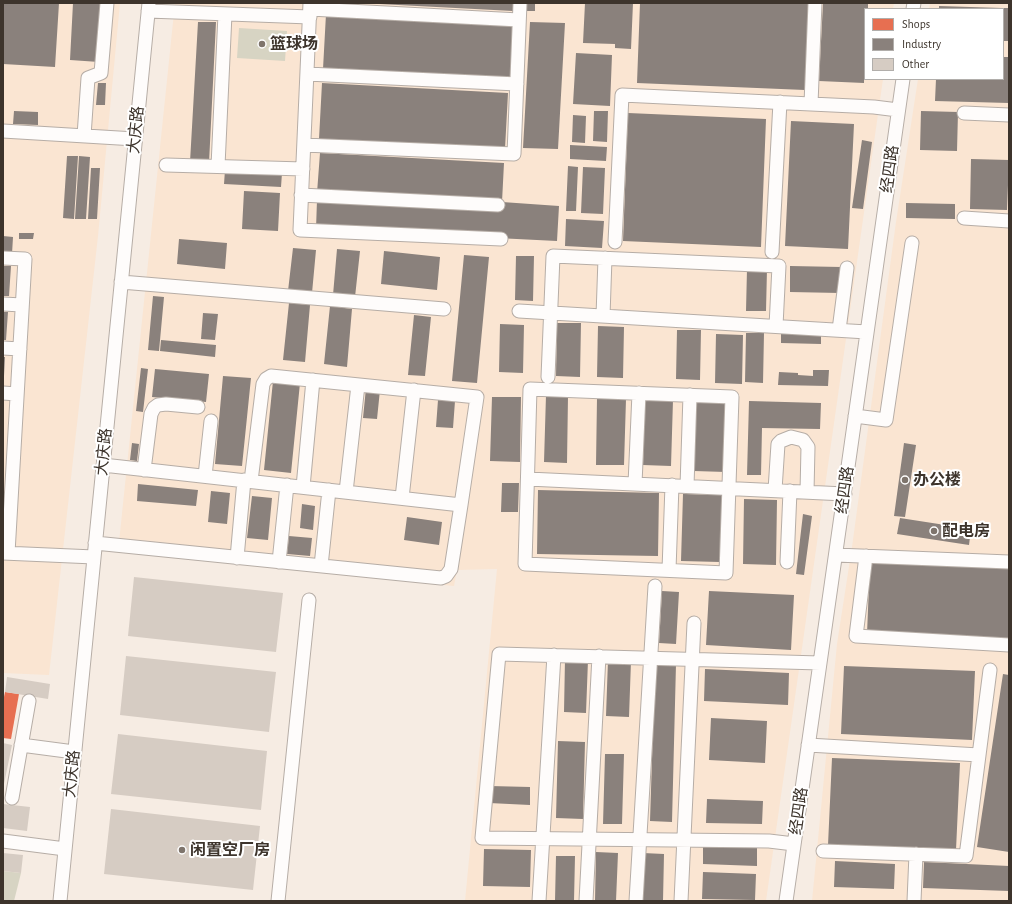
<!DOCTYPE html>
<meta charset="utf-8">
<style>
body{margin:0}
#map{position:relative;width:1012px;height:904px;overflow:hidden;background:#f6ece3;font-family:"Alegreya Sans",sans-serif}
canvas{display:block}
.frame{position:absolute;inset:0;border:4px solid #3d342c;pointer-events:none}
.legend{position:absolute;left:864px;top:8px;width:140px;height:72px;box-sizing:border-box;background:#fff;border:1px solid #b1aeab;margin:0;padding:5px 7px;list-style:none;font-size:12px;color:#3d342c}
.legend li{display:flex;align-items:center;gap:8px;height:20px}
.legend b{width:20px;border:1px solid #b1aeab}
</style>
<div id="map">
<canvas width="1012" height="904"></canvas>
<div class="frame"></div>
<ul class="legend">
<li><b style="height:11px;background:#e76f51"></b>Shops</li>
<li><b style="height:11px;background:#8a817c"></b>Industry</li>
<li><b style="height:11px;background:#d6ccc3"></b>Other</li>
</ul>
</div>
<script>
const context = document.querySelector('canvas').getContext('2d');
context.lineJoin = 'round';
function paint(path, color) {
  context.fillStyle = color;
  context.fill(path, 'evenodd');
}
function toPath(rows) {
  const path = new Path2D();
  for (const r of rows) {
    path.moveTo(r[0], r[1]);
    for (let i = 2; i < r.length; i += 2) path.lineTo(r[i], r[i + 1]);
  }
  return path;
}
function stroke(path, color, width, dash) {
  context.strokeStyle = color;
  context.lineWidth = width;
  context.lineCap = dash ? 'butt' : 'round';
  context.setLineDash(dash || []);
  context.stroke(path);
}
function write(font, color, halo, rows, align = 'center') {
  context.font = font + ' "Alegreya Sans","Noto Sans SC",sans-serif';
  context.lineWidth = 4;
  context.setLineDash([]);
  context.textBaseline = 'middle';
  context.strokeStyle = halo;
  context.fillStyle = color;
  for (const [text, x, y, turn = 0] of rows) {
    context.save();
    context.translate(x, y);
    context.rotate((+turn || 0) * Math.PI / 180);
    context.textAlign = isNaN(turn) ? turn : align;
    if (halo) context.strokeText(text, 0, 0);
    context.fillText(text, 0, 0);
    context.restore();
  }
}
paint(toPath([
 [3,3,120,3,98,236,49,675,3,673],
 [175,3,894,3,893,9,865,9,865,79,883,79,766,901,465,901,497,569,457,570,454,586,118,552],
 [930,3,1009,3,1009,901,812,901,837,644,852,547,896,222,918,79,1003,79,1003,9,929,9]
]), '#fae5d2');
paint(toPath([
 [239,28,287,31,285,61,237,58],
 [3,871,21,873,14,901,3,900]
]), '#d7d4c3');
paint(toPath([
 [5,692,19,694,11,739,3,738,3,702]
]), '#e76f51');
paint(toPath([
 [3,3,59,3,55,67,3,64],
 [73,3,103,3,99,62,70,60],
 [379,3,513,3,513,11,379,4],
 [526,3,535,3,535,11,525,11],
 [585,3,633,3,631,49,615,48,615,44,583,43],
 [640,3,809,3,805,90,637,83],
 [823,3,868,3,868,9,865,9,864,83,819,81],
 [939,6,1002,8,1002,9,939,9],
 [1003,8,1009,8,1009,41,1003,41],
 [326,14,514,23,511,79,323,69],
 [198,22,216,22,209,163,190,162],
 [530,22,565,23,558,149,523,148],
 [576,53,612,55,610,106,573,104],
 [1003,57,1009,57,1009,103,935,101,936,79,1003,79],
 [98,83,106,83,105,105,96,105],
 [322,83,508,93,505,149,319,139],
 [14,111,38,112,38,125,13,124],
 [594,111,608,111,607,142,593,141],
 [921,111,958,112,957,151,920,150],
 [628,113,766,119,761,247,623,241],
 [573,115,586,116,585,143,572,142],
 [791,121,854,124,848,249,785,246],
 [862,140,872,142,863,209,852,208],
 [570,145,607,147,606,161,570,159],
 [320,153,504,163,502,202,317,193],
 [67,156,78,156,74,219,63,218],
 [79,156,90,157,86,219,75,219],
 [971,159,1009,160,1007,210,970,209],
 [568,166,578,167,576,211,566,211],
 [583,167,605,168,603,214,581,213],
 [91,168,100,168,97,219,88,219],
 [225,170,282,173,281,187,224,184],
 [244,191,280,193,278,231,242,229],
 [317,200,502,202,559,206,557,241,316,229],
 [906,203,955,204,955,219,906,218],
 [566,219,604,221,602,248,565,246],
 [19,233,34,233,33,239,19,239],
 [3,236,13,237,12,254,3,254],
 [179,239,227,243,225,269,177,264],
 [293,248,316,250,312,293,288,291],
 [337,249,360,251,355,297,333,295],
 [384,251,440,257,437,290,381,284],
 [464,255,489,257,477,383,452,381],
 [516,256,534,256,533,301,515,300],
 [3,266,11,266,9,296,3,296],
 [790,266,841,267,840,293,790,292],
 [747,269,767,269,766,311,746,311],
 [153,296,164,297,159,351,148,350],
 [289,303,310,305,305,362,283,360],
 [330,306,352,309,347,367,324,364],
 [3,312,8,312,6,340,3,340],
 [203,313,218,314,215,340,201,339],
 [414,315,431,317,425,376,408,375],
 [557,323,581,323,580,377,556,376],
 [500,324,524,325,523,373,499,372],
 [598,326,624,327,623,378,597,377],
 [677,330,701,330,700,380,676,379],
 [746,333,764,333,763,383,745,382],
 [781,333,821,334,821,344,781,343],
 [716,334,743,335,742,384,715,383],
 [161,340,216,345,215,357,160,351],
 [3,357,5,357,4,376,3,376],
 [141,368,148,369,143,412,136,411],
 [155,369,209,374,206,402,152,397],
 [813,370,829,370,828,386,778,385,779,372,798,373,798,375,813,376],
 [223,376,251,378,242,466,215,464],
 [273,381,300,383,291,473,264,470],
 [366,388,380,390,377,419,363,418],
 [546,395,568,396,567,463,544,462],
 [492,397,521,397,520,462,490,461],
 [597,398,626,399,624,465,596,465],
 [438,400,455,401,453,428,436,427],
 [645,400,673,400,671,466,643,465],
 [695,401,728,402,726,472,694,471],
 [749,401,821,403,820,429,762,428,761,475,747,475],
 [132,443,139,444,137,461,130,460],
 [904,443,916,445,905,517,894,516],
 [502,483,519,483,518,512,501,512],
 [138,484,198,490,196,506,137,501],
 [538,490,659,493,658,556,537,554],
 [211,491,230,493,227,524,208,522],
 [683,494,722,495,720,562,681,561],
 [252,496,272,498,268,540,247,538],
 [744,499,777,500,776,565,743,564],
 [302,504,315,506,313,530,300,528],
 [803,514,812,516,804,575,796,574],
 [407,517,442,522,439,545,404,540],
 [900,518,971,529,969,545,897,534],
 [289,536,312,538,310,556,287,554],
 [870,560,1009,566,1009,641,867,634],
 [662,591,679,592,676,644,659,643],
 [709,591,794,595,791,650,706,645],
 [565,659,588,660,586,713,564,712],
 [608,660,631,661,629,717,606,716],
 [655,664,676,664,672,822,650,821],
 [844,666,975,671,972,740,841,734],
 [705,669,789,673,788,705,704,701],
 [1003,674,1009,675,1009,852,977,847],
 [711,718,767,721,765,763,709,760],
 [558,741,585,742,583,819,556,818],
 [605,754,624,754,622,824,603,824],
 [832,758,960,763,956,850,828,845],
 [490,786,530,787,530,805,489,803],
 [707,799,763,801,762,824,706,823],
 [703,844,757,846,757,866,703,864],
 [484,849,531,850,530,887,483,886],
 [596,852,618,853,616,901,595,901],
 [643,853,664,854,663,901,641,901],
 [556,856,575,856,574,901,555,901],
 [835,861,895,864,894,889,834,887],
 [924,862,1009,866,1009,891,923,888],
 [703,872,756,874,755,900,702,899]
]), '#8a817c');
paint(toPath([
 [134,577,283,593,276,652,128,636],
 [126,656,276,672,269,732,120,715],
 [7,677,50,684,48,699,5,692],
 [118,734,267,751,261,810,111,794],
 [3,743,12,745,4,784,3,784],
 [3,804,30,807,27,831,3,828],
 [111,809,260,826,253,890,104,874],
 [3,853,23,855,21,873,3,871]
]), '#d6ccc3');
const minor = toPath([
 [310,3,300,230,501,239],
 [310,9,519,20],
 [913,9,914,3],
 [148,11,310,17],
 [307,74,517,84],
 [811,104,815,3],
 [964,113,1009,115],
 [3,131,135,139],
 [84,136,88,78,101,73,107,3],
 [304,145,514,154,520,3],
 [166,165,303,169],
 [218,166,225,14],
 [301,195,498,205],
 [964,218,1009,221],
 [615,242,622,95,874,107,898,110],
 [772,252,780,102],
 [3,258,25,259,8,553],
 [121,282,444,309],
 [3,304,22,305],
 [519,311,867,332],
 [603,316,605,258],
 [839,330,847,268],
 [3,348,20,349],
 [548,377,553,256,779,266,776,326],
 [530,389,732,397,726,573,525,564,530,389],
 [3,393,17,394],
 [855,416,886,420,912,243],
 [103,465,461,505,477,397,271,376,266,379,263,384,251,481],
 [144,470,151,414,154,408,158,405,166,404,198,407],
 [205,476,211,421],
 [528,479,845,494],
 [635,484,639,393],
 [687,486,690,395],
 [303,487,313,380],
 [775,490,778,444,781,441,791,437,803,440,808,447,807,492],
 [346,492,358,385],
 [402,498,414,390],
 [95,543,441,578,446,576,451,569,461,505],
 [3,553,94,557],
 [836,555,1009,562],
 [866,556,856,636,1009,645],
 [237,558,244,480],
 [279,562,287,485],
 [787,562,790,491],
 [321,566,329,490],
 [669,570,672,485],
 [21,745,74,752],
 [808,745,979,755],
 [12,798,29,701],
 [3,841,65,849],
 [794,844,769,841,482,838,499,654,820,663],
 [823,851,966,856,990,670],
 [60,901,149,3],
 [278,901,309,600],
 [539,901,554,655],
 [586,901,599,656],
 [636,901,655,586],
 [681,901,694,623],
 [786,901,845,488,903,79],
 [914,901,916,854]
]);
stroke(minor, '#b6ada6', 15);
stroke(minor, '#fefcfb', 13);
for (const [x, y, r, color] of [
 [262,44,4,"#7e746c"],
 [905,480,4,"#7e746c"],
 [934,531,4,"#7e746c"],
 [182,850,4,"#7e746c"]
]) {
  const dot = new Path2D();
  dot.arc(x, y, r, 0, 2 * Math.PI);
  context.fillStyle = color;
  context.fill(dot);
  stroke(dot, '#fff', 1.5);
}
write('bold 16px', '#3d342c', '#fff', [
 ["篮球场",270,44],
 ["办公楼",913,480],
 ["配电房",942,531],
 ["闲置空厂房",190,850]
], 'left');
write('16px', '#3d342c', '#fff', [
 ["大庆路",136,130,-84],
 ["经四路",890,169,-82],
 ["大庆路",104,452,-84],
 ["经四路",845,490,-82],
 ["大庆路",72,774,-84],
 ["经四路",799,811,-82]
]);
</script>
